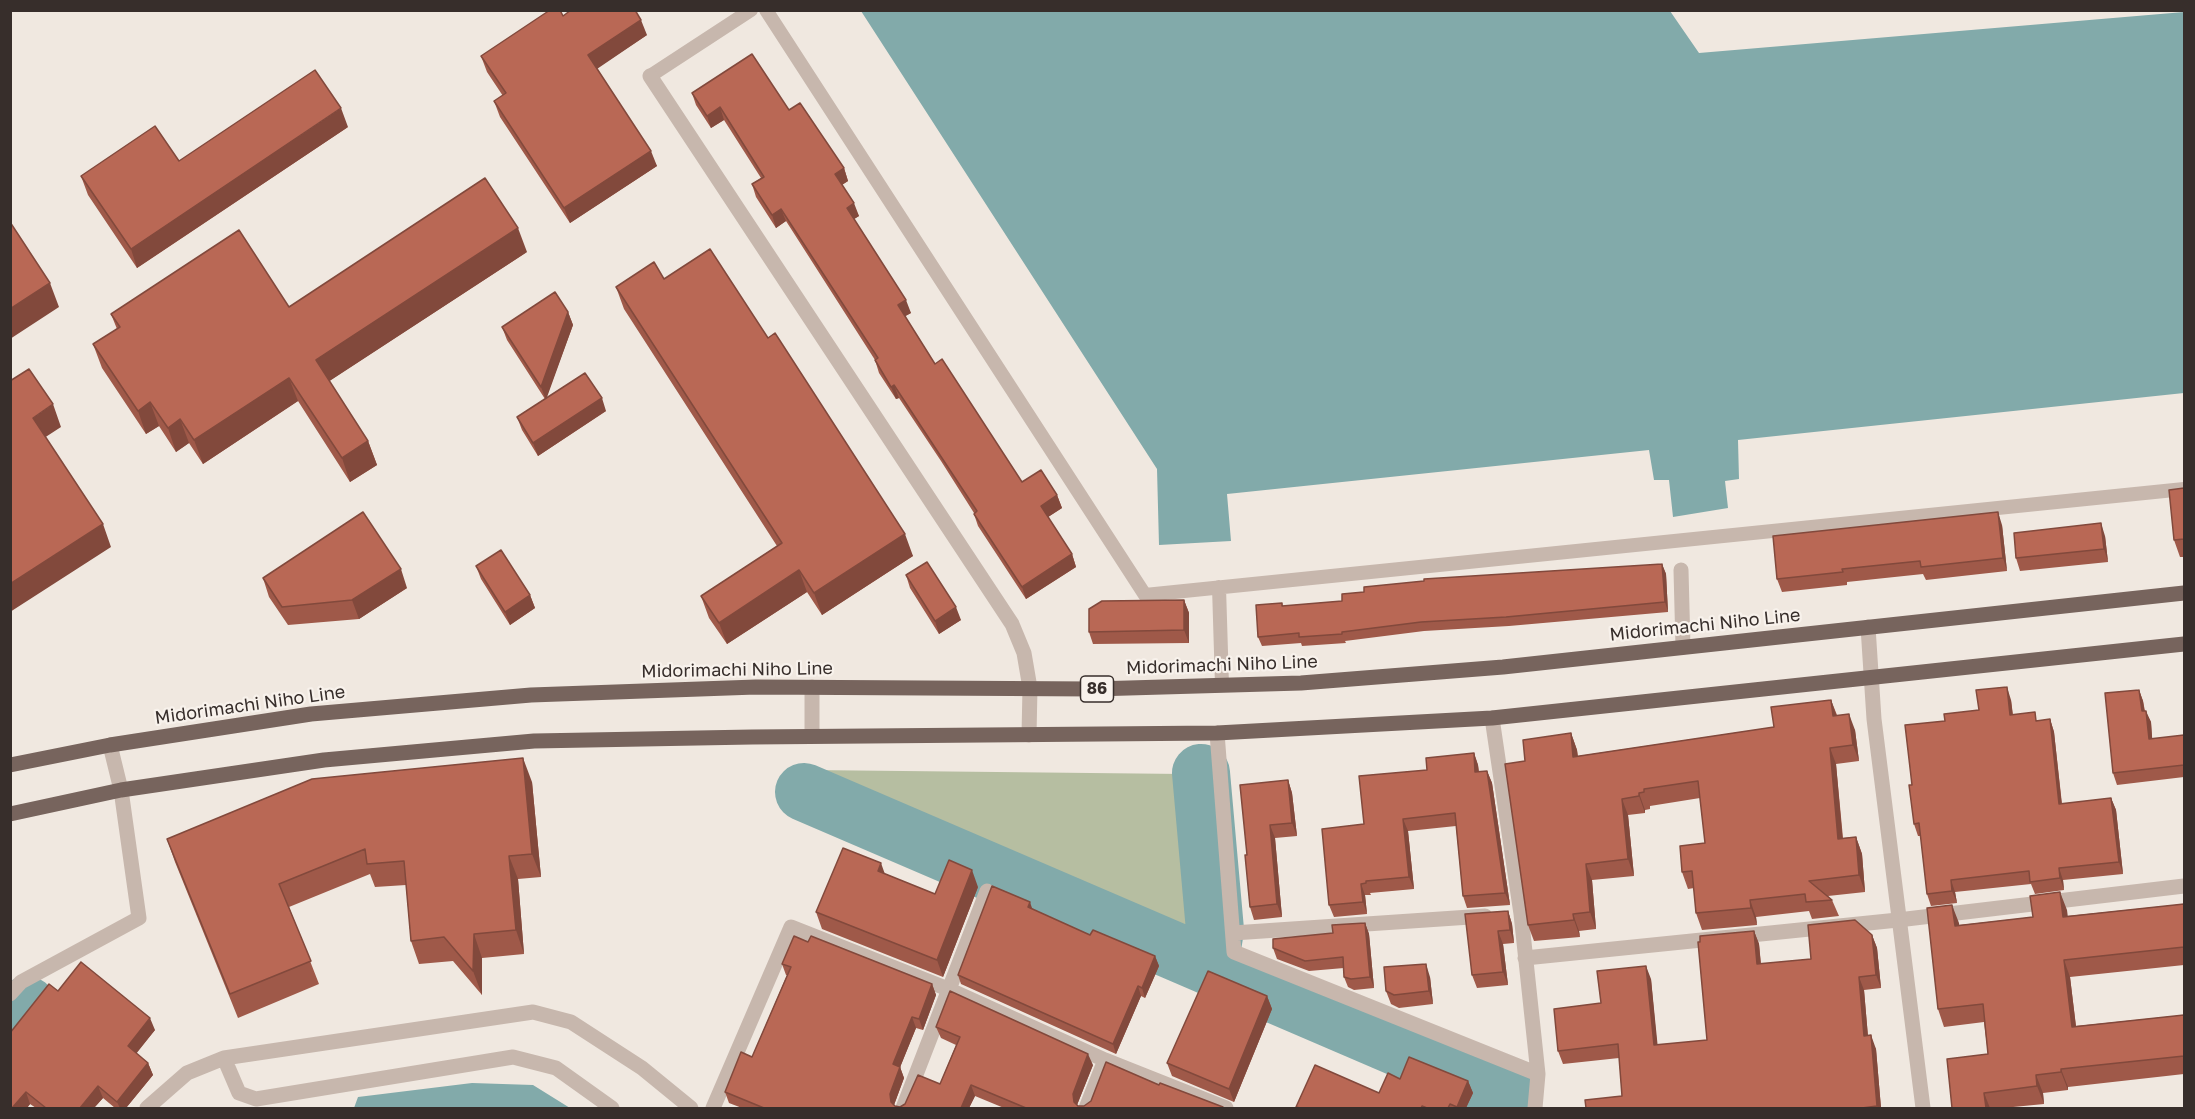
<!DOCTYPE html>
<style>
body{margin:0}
#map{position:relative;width:2195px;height:1119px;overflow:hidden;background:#f0e8e0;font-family:"Golos Text",sans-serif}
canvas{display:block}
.frame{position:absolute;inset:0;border:12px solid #372e2b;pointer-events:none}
</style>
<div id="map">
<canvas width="2195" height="1119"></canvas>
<div class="frame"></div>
</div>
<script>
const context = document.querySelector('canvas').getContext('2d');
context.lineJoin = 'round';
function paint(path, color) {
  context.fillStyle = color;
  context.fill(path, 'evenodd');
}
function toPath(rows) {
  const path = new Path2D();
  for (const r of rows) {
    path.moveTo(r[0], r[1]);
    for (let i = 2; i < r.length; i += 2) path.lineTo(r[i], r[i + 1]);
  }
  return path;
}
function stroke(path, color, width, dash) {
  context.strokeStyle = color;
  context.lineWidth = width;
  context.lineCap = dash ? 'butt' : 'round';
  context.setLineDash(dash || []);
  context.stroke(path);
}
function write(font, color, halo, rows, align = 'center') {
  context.font = font + ' "Golos Text",sans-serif';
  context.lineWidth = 4.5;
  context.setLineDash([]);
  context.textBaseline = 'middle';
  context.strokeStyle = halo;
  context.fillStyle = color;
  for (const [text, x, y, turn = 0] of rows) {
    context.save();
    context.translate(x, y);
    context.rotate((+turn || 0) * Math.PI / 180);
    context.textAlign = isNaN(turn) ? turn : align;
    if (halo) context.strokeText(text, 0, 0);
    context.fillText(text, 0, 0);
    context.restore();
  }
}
paint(toPath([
 [809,770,1184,774,1200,924,1190,937,809,778]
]), '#b6bea1');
paint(toPath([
 [861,11,1670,11,1699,53,2184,12,2184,393,1738,440,1739,479,1725,481,1728,508,1673,517,1669,480,1654,480,1649,450,1227,494,1231,541,1159,545,1157,469],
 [472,1083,533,1085,570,1108,354,1108,358,1097]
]), '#82aaaa');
stroke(toPath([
 [1201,773,1215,930,1209,966],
 [804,792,1507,1094,1512,1101,1511,1108],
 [10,1026,27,1005]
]), '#82aaaa', 58);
stroke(toPath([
 [766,10,1145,595,2184,489],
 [650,76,751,10],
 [1219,587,1222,685]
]), '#c7b7ad', 14);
stroke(toPath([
 [650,76,1012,624,1024,653,1030,688,1029,735],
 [1681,570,1683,647],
 [1492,718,1521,914,1538,1074,1535,1108],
 [1217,733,1234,952,1538,1074],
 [812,736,812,687],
 [1233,933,1485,916],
 [1525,958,1898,920,2184,886],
 [10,994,21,982,139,918,121,790,110,745],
 [224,1058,239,1093,256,1099,513,1057,556,1068,612,1108],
 [147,1108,187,1073,224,1058,533,1012,571,1022,642,1068,691,1108],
 [713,1108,791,927,948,989,1105,1060,1226,1108],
 [903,1108,987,891],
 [1086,1108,1105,1060]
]), '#c7b7ad', 15);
stroke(toPath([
 [1868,627,1874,719,1923,1108]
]), '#c7b7ad', 15);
stroke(toPath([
 [10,765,110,745,311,714,531,695,756,687,1094,689,1301,683,1503,667,2184,593],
 [10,814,121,790,324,760,534,741,752,737,1217,733,1492,718,2184,644]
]), '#77645d', 15);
paint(toPath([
 [563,16,647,35,597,68,657,166,570,223,500,117,494,101,503,96,487,72,481,56],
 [692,93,789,110,844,168,848,181,842,185,859,216,854,219,911,313,905,316,935,364,1022,482,1057,495,1062,508,1048,517,1072,554,1076,567,1026,599,978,526,974,514,974,513,941,461,899,398,896,399,879,373,875,360,786,221,776,228,756,197,752,184,761,178,724,120,711,128,696,105],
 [348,127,137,268,88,195,81,176,179,161],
 [527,252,329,381,368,441,377,465,350,482,298,401,203,464,189,443,176,452,159,426,146,434,102,368,93,344,117,329,111,314,289,307],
 [664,279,768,338,913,556,822,615,807,592,727,644,709,618,701,596,777,546,624,309,616,287],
 [568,312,573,325,546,398,606,411,538,456,522,430,517,417,545,399,507,340,502,327],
 [2184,488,2184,557,2180,557,2174,540],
 [2002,525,2007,571,1926,580,1923,574,1847,582,1847,585,1782,592,1777,579],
 [2105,536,2108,562,2020,571,2016,558],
 [1662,564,1666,574,1668,612,1509,626,1424,631,1345,641,1346,643,1302,646,1301,643,1262,646,1258,637,1282,603,1283,606,1342,601],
 [476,566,530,595,535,608,510,625,481,579],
 [906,575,961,620,939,634,910,588],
 [263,578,407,588,359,619,288,625,269,597],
 [1184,600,1189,613,1189,643,1093,644,1089,632],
 [2139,690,2143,701,2145,711,2151,722,2152,739,2184,735,2184,777,2117,785,2113,773],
 [1831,700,1837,715,1855,730,1859,761,1836,764,1843,838,1856,837,1862,854,1865,892,1828,896,1832,900,1839,916,1812,919,1809,911,1756,917,1757,925,1702,930,1696,913,1694,888,1688,889,1682,872,1705,843,1700,798,1650,806,1650,809,1645,810,1645,813,1628,815,1634,876,1592,880,1596,929,1579,931,1580,937,1534,941,1528,925,1525,761,1571,733,1577,750,1578,756,1774,727],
 [2011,700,2013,715,2038,721,2050,719,2054,732,2062,804,2111,798,2116,810,2123,874,2063,880,2064,890,2035,894,2031,884,1955,892,1957,903,1931,906,1927,894,1921,836,1918,836,1914,824,1912,785,1945,721],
 [1474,753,1478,765,1479,772,1487,771,1492,783,1510,905,1467,908,1463,896,1456,826,1408,831,1414,889,1370,893,1371,895,1365,895,1367,914,1334,917,1329,905,1427,770],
 [1288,780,1292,793,1297,836,1275,838,1282,917,1254,920,1250,907,1247,855],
 [532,782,541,877,518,879,524,954,482,958,482,995,453,961,419,964,411,941,406,885,375,887,370,874,289,907,319,984,238,1018,175,862,167,839],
 [885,874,935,894,978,887,943,977,822,929,816,912],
 [2184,904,2184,965,2070,977,2076,1026,2184,1015,2184,1074,2068,1087,2068,1090,2043,1093,2044,1104,2003,1108,1952,1108,1988,1054,1984,1022,1944,1027,1938,1009,1959,923,1959,925,2033,917,2067,910,2067,916],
 [1033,910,1090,935,1155,956,1159,966,1145,998,1141,996,1116,1054,961,984,958,975],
 [1508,911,1512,924,1514,943,1503,944,1508,985,1477,988,1472,975],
 [1365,923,1369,934,1374,988,1354,990,1348,987,1344,977,1344,968,1309,971,1277,959,1273,948,1333,933],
 [1754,931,1759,944,1761,964,1811,959,1872,935,1877,948,1881,988,1864,990,1868,1036,1876,1049,1881,1108,1586,1108,1622,1096,1619,1058,1563,1064,1558,1051,1601,1003,1651,979,1657,1045,1707,1040],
 [808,942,932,984,936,995,923,1030,916,1028,900,1067,904,1078,894,1105,895,1106,900,1107,905,1104,940,1084,956,1045,941,1038,936,1027,1093,1065,1077,1105,1078,1106,1084,1106,1159,1085,1223,1108,1004,1108,975,1096,969,1108,742,1108,729,1103,725,1092,752,1057,787,975,786,975,782,964],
 [1430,977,1433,1004,1399,1008,1391,1004,1386,991],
 [58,991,155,1030,136,1053,148,1063,153,1075,126,1108,115,1108,103,1098,94,1108,36,1108,30,1104,27,1108,10,1108],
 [1267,996,1272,1009,1234,1102,1172,1076,1167,1063],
 [1400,1079,1468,1081,1473,1093,1466,1108,1297,1108,1296,1107,1379,1093]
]), '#9f5949');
paint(toPath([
 [641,20,647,35,594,71,588,55],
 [720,107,724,120,711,128,707,116],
 [341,108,348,127,137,268,131,249],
 [651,151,657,166,570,223,564,208],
 [844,168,848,181,840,186,835,174],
 [854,203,859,216,851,221,847,208],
 [781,209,786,221,776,228,772,215],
 [518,228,527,252,325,384,316,360],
 [50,283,59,307,10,339,10,309],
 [906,300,911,313,902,318,898,305],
 [568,312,573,325,546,400,541,387],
 [289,378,298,401,203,464,194,440],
 [894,385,899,398,896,399,891,387],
 [602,398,606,411,538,456,533,443],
 [150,402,159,426,146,434,138,411],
 [53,404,61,427,41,440,33,418],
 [180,419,189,443,176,452,168,428],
 [368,441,377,465,350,482,342,458],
 [1057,495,1062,508,1045,519,1041,506],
 [1998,512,2002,525,2007,571,2003,558],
 [2101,523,2105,536,2108,562,2104,549],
 [103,524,111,547,10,612,10,584],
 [905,534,913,556,822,615,814,593],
 [1072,554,1076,567,1026,599,1022,587],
 [1662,564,1666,574,1668,612,1665,602],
 [401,569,407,588,359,619,352,600],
 [799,570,807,592,727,644,719,623],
 [530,595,535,608,510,625,505,612],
 [1184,600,1189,613,1189,643,1184,630],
 [956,607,961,620,939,634,935,621],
 [2007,687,2011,700,2014,727,2010,715],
 [2139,690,2143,701,2146,722,2142,711],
 [1831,700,1837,717,1833,716],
 [2146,711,2151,722,2153,750,2149,739],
 [1849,714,1855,730,1859,761,1853,745],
 [2050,719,2054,732,2063,816,2059,804],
 [1571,733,1577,750,1579,773,1573,757],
 [1830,748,1836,764,1844,855,1838,839],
 [1474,753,1478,765,1480,784,1475,772],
 [523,758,532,782,541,877,532,854],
 [1487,771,1492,783,1510,905,1505,893],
 [1288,780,1292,793,1297,836,1292,823],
 [1639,793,1645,810,1645,813,1639,796],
 [2111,798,2116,810,2123,874,2119,862],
 [1622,799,1628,815,1634,876,1628,859],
 [1403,819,1408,831,1414,889,1409,877],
 [1270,825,1275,838,1282,917,1277,904],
 [1856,837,1862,854,1865,892,1859,875],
 [509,856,518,879,524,954,516,930],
 [881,863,887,880,878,871],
 [1586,864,1592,880,1596,929,1590,912],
 [2059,868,2063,880,2064,890,2060,878],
 [972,870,978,887,943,977,937,960],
 [1951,880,1955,892,1957,903,1952,891],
 [1361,884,1365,895,1367,914,1363,902],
 [2060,892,2067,910,2070,934,2063,917],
 [1750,900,1756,917,1757,925,1751,908],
 [1030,902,1033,911,1028,907],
 [1952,905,1959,923,1961,943,1955,926],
 [1508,911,1512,924,1514,943,1510,930],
 [1573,914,1579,931,1580,937,1574,920],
 [1365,923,1369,934,1374,988,1370,977],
 [1498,931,1503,944,1508,985,1503,972],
 [1754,931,1759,944,1762,978,1757,964],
 [474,934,482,958,482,995,473,971],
 [1872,935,1877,948,1881,988,1876,975],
 [1155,956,1159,966,1145,998,1142,988],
 [2064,960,2070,977,2078,1044,2072,1027],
 [1426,964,1430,977,1433,1004,1429,991],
 [1646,966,1651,979,1659,1059,1654,1045],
 [1859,977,1864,990,1869,1049,1864,1036],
 [932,984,936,995,923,1030,919,1019],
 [1138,986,1141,996,1116,1054,1113,1044],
 [1267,996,1272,1009,1234,1102,1229,1089],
 [912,1017,916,1028,897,1075,893,1064],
 [150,1018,155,1030,132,1059,128,1046],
 [1871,1035,1876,1049,1881,1108,1878,1108,1877,1106],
 [1088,1054,1093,1065,1077,1105,1074,1102,1073,1094],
 [148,1063,153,1075,126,1108,120,1108,117,1102],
 [900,1067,904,1078,894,1105,891,1102,890,1094],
 [2061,1069,2068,1087,2068,1090,2061,1072],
 [2036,1075,2043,1093,2044,1104,2037,1086],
 [1468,1081,1473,1093,1466,1108,1458,1108,1457,1107],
 [971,1085,975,1096,969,1108,961,1108],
 [98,1086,103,1098,94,1108,80,1108],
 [26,1092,30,1104,27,1108,12,1108],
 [1984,1093,1990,1108,1986,1108]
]), '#82493c');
const building = toPath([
 [550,10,560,10,563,16,571,10,635,10,641,20,588,55,651,151,564,208,494,101,506,93,481,56,550,10],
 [752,54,789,110,800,103,844,168,835,174,854,203,847,208,906,300,898,305,935,364,942,359,1022,482,1041,470,1057,495,1041,506,1072,554,1022,587,974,514,977,511,936,449,894,385,891,387,875,360,878,358,781,209,772,215,752,184,764,177,720,107,707,116,692,93,752,54],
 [315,70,341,108,131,249,81,176,155,126,179,161,315,70],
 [485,178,518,228,316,360,368,441,342,458,289,378,194,440,180,419,168,428,150,402,138,411,93,344,120,327,111,314,239,230,289,307,485,178],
 [10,222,50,283,10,309,10,222],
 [710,249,768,338,775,333,905,534,814,593,799,570,719,623,701,596,782,543,616,287,654,262,664,279,710,249],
 [555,292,568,312,541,387,502,327,555,292],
 [29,369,53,404,33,418,103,524,10,584,10,381,29,369],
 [585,373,602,398,533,443,517,417,585,373],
 [2184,488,2184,539,2174,540,2169,490,2184,488],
 [363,512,401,569,352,600,282,607,263,578,363,512],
 [1998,512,2003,558,1921,567,1920,561,1842,569,1843,572,1777,579,1773,536,1998,512],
 [2101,523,2104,549,2016,558,2014,533,2101,523],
 [501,550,530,595,505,612,476,566,501,550],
 [927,562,956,607,935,621,906,575,927,562],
 [1662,564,1665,602,1506,617,1421,622,1342,632,1342,634,1299,637,1299,633,1258,637,1256,605,1282,603,1282,606,1342,601,1342,594,1364,592,1364,587,1424,581,1424,579,1662,564],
 [1184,600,1184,630,1089,632,1089,609,1102,601,1184,600],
 [2007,687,2010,715,2035,712,2036,721,2050,719,2059,804,2111,798,2119,862,2059,868,2060,878,2030,882,2029,871,1951,880,1952,891,1927,894,1919,823,1914,824,1909,785,1912,785,1905,725,1945,721,1944,714,1979,710,1976,690,2007,687],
 [2139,690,2142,711,2146,711,2149,739,2184,735,2184,765,2113,773,2105,693,2139,690],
 [1831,700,1833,716,1849,714,1853,745,1830,748,1838,839,1856,837,1859,875,1809,881,1832,900,1806,902,1805,894,1750,900,1751,908,1696,913,1692,871,1682,872,1680,846,1705,843,1698,781,1644,789,1644,792,1639,793,1639,796,1622,799,1628,859,1586,864,1590,912,1573,914,1574,920,1528,925,1505,764,1525,761,1523,740,1571,733,1573,757,1774,727,1771,707,1831,700],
 [1474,753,1475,772,1487,771,1505,893,1463,896,1455,813,1403,819,1409,877,1366,881,1366,883,1361,884,1363,902,1329,905,1322,829,1364,824,1359,776,1427,770,1426,758,1474,753],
 [523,758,532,854,509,856,516,930,474,934,473,971,444,937,411,941,404,861,367,864,365,849,279,884,311,961,230,994,167,839,312,779,523,758],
 [1288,780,1292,823,1270,825,1277,904,1250,907,1245,855,1247,855,1240,785,1288,780],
 [843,848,881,863,878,871,935,894,949,860,972,870,937,960,816,912,843,848],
 [992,886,1030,902,1028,907,1090,935,1093,930,1155,956,1142,988,1138,986,1113,1044,958,975,992,886],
 [2060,892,2063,917,2184,904,2184,947,2064,960,2072,1027,2184,1015,2184,1056,2061,1069,2061,1072,2036,1075,2037,1086,1984,1093,1986,1108,1952,1108,1947,1059,1988,1054,1983,1004,1938,1009,1927,908,1952,905,1955,926,2033,917,2030,896,2060,892],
 [1508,911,1510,930,1498,931,1503,972,1472,975,1465,914,1508,911],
 [1855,920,1872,935,1876,975,1859,977,1864,1036,1871,1035,1877,1106,1862,1108,1586,1108,1585,1100,1622,1096,1618,1044,1558,1051,1554,1009,1601,1003,1597,971,1646,966,1654,1045,1707,1040,1698,942,1700,942,1700,936,1754,931,1757,964,1811,959,1808,925,1855,920],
 [1365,923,1370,977,1351,979,1344,977,1343,957,1305,961,1273,948,1273,939,1333,933,1332,925,1365,923],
 [794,936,808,942,811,936,932,984,919,1019,912,1017,893,1064,900,1067,890,1094,891,1102,895,1106,900,1107,905,1104,918,1075,940,1084,960,1037,936,1027,950,991,1088,1054,1073,1094,1074,1102,1078,1106,1084,1106,1091,1101,1106,1062,1159,1085,1160,1083,1223,1107,1222,1108,1026,1108,971,1085,961,1108,764,1108,725,1092,741,1052,752,1057,791,967,782,964,794,936],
 [81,962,150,1018,128,1046,148,1063,117,1102,98,1086,80,1108,46,1108,26,1092,12,1108,10,1108,10,1033,49,984,58,991,81,962],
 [1426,964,1429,991,1394,995,1386,991,1384,967,1426,964],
 [1208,971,1267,996,1229,1089,1167,1063,1208,971],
 [1409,1057,1468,1081,1457,1107,1450,1104,1448,1108,1427,1108,1422,1106,1421,1108,1300,1108,1296,1107,1315,1065,1379,1093,1388,1073,1400,1079,1409,1057]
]);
paint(building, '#b96855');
stroke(building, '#82493c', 1.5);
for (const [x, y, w] of [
 [1097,689,33]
]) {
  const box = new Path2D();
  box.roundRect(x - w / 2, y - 13, w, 26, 4.5);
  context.fillStyle = '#f8f2ec';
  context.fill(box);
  stroke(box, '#372e2b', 1.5);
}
write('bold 16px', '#372e2b', null, [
 ["86",1097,689]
]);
write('18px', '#372e2b', '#f8f2ec', [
 ["Midorimachi Niho Line",1705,625,-6],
 ["Midorimachi Niho Line",1222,665,-2],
 ["Midorimachi Niho Line",737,670,-1],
 ["Midorimachi Niho Line",250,705,-8]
]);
</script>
